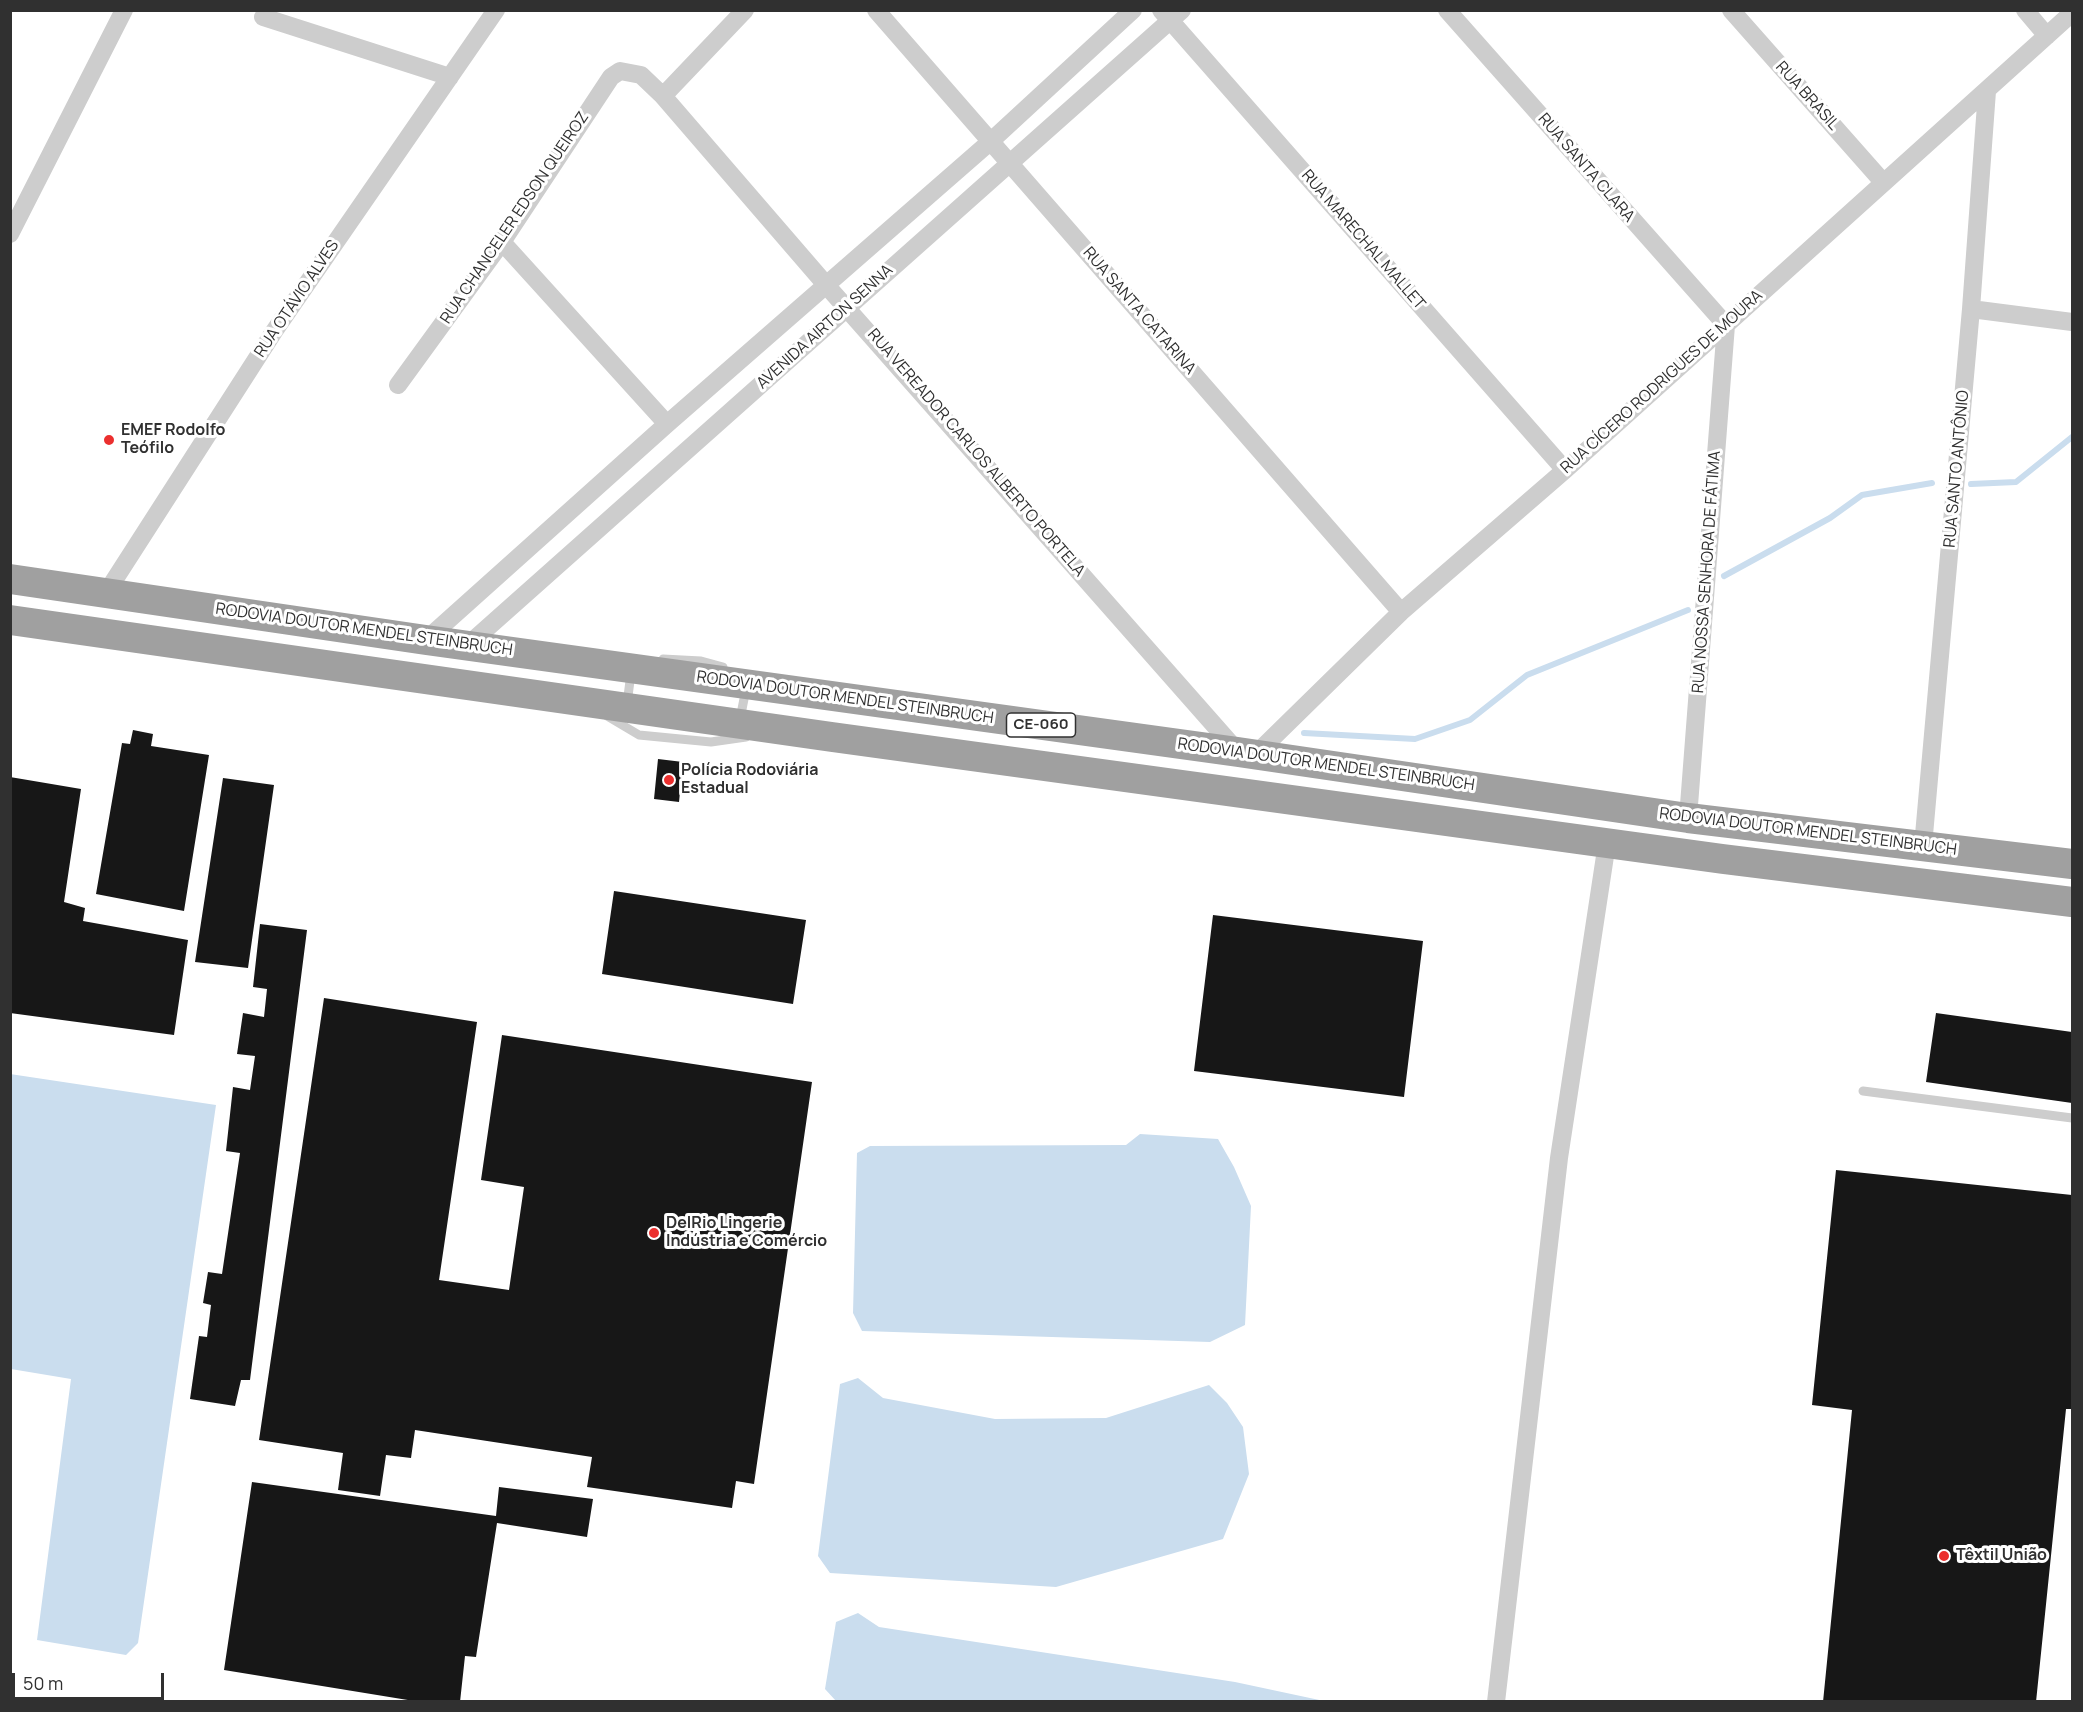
<!DOCTYPE html>
<meta charset="utf-8">
<style>
body{margin:0}
#map{position:relative;width:2083px;height:1712px;overflow:hidden;background:#fff;font-family:Manrope,sans-serif}
canvas{display:block}
.frame{position:absolute;inset:0;border:12px solid #303030;pointer-events:none}
.scale{position:absolute;left:12px;top:1673px;width:152px;height:27px;box-sizing:border-box;border:3px solid #303030;border-top:0;padding-left:8px;font-size:18px;line-height:21px;white-space:nowrap;color:#303030;-webkit-text-stroke:4px #fff;paint-order:stroke}
</style>
<div id="map">
<canvas width="2083" height="1712"></canvas>
<div class="frame"></div>
<div class="scale">50 m</div>
</div>
<script>
const context = document.querySelector('canvas').getContext('2d');
context.lineJoin = 'round';
function paint(path, color) {
  context.fillStyle = color;
  context.fill(path, 'evenodd');
}
function toPath(rows) {
  const path = new Path2D();
  for (const r of rows) {
    path.moveTo(r[0], r[1]);
    for (let i = 2; i < r.length; i += 2) path.lineTo(r[i], r[i + 1]);
  }
  return path;
}
function stroke(path, color, width, dash) {
  context.strokeStyle = color;
  context.lineWidth = width;
  context.lineCap = dash ? 'butt' : 'round';
  context.setLineDash(dash || []);
  context.stroke(path);
}
function write(font, color, halo, rows, align = 'center') {
  context.font = font + ' Manrope,sans-serif';
  context.lineWidth = 6;
  context.setLineDash([]);
  context.textBaseline = 'middle';
  context.strokeStyle = halo;
  context.fillStyle = color;
  for (const [text, x, y, turn = 0] of rows) {
    context.save();
    context.translate(x, y);
    context.rotate((+turn || 0) * Math.PI / 180);
    context.textAlign = isNaN(turn) ? turn : align;
    if (halo) context.strokeText(text, 0, 0);
    context.fillText(text, 0, 0);
    context.restore();
  }
}
paint(toPath([
 [10,1074,216,1105,138,1643,126,1655,37,1640,71,1379,11,1369],
 [1140,1134,1218,1139,1234,1167,1251,1206,1245,1325,1210,1342,862,1331,853,1313,857,1153,870,1146,1126,1145],
 [858,1378,883,1398,995,1419,1106,1418,1209,1385,1227,1403,1243,1427,1249,1474,1223,1539,1056,1587,830,1573,818,1556,840,1384],
 [858,1613,879,1627,1235,1682,1324,1701,836,1701,825,1689,836,1622]
]), '#caddee');
stroke(toPath([
 [1971,484,2016,482,2072,437],
 [1724,576,1830,518,1862,495,1932,483],
 [1304,733,1415,739,1470,720,1527,675,1688,610]
]), '#caddee', 6);
paint(toPath([
 [133,730,153,734,151,746,209,755,184,911,96,894,122,743,130,744],
 [658,759,683,762,679,802,654,799],
 [10,777,81,789,64,902,85,908,83,921,188,940,174,1035,10,1013],
 [223,778,274,785,248,968,195,962],
 [614,891,806,920,793,1004,602,974],
 [1213,915,1423,941,1404,1097,1194,1071],
 [260,924,307,930,250,1380,241,1380,235,1406,190,1399,199,1336,207,1337,211,1305,203,1303,208,1272,222,1274,240,1153,226,1151,233,1087,250,1090,255,1056,237,1054,243,1013,264,1017,267,989,253,987],
 [324,998,477,1022,439,1280,509,1290,524,1187,481,1180,502,1035,812,1082,754,1484,736,1481,732,1508,587,1487,592,1457,415,1430,411,1458,386,1455,380,1496,338,1490,343,1453,259,1440],
 [1936,1013,2072,1032,2072,1103,1926,1082],
 [1836,1170,2072,1195,2072,1409,2066,1409,2036,1702,1823,1702,1852,1410,1812,1405],
 [252,1482,496,1516,499,1487,593,1499,587,1537,497,1523,476,1657,465,1656,460,1702,420,1702,224,1670]
]), '#171717');
stroke(toPath([
 [663,659,701,661,723,667],
 [627,704,631,673],
 [607,716,639,735,711,742,746,737],
 [740,719,746,689],
 [1863,1091,2072,1118]
]), '#cdcdcd', 9);
stroke(toPath([
 [876,10,1401,612],
 [1161,10,1565,470],
 [1447,10,1726,325,1688,818],
 [1731,10,1883,182],
 [2025,10,2047,36],
 [263,17,450,77],
 [663,96,745,10],
 [10,234,124,10],
 [502,242,667,424],
 [1971,309,2072,322],
 [398,385,502,242,611,77,620,71,641,75,663,96,827,286,1238,752],
 [106,593,275,330,496,10],
 [426,640,667,424,991,141,1133,10],
 [468,645,1182,10],
 [1255,755,1401,612,1565,470,2072,13],
 [1923,846,1971,309,1987,91],
 [1496,1702,1559,1158,1607,843]
]), '#cdcdcd', 18);
stroke(toPath([
 [10,579,426,640,1238,752,1688,818,2072,864],
 [10,620,832,737,1723,859,2072,902]
]), '#a0a0a0', 30);
for (const [x, y, r, color] of [
 [109,440,6,"#eb2f2e"],
 [669,780,6,"#eb2f2e"],
 [654,1233,6,"#eb2f2e"],
 [1944,1556,6,"#eb2f2e"]
]) {
  const dot = new Path2D();
  dot.arc(x, y, r, 0, 2 * Math.PI);
  context.fillStyle = color;
  context.fill(dot);
  stroke(dot, '#fff', 2);
}
for (const [x, y, w] of [
 [1041,725,69]
]) {
  const box = new Path2D();
  box.roundRect(x - w / 2, y - 12, w, 24, 4.5);
  context.fillStyle = '#fff';
  context.fill(box);
  stroke(box, '#303030', 1.5);
}
write('bold 15px', '#303030', null, [
 ["CE-060",1041,725]
]);
write('16px', '#303030', '#fff', [
 ["RUA BRASIL",1807,96,48],
 ["RUA SANTA CLARA",1586,168,49],
 ["RUA CHANCELER EDSON QUEIROZ",515,218,-56],
 ["RUA MARECHAL MALLET",1363,240,49],
 ["RUA OTÁVIO ALVES",297,299,-56],
 ["RUA SANTA CATARINA",1139,311,49],
 ["AVENIDA AIRTON SENNA",825,327,-42],
 ["RUA CÍCERO RODRIGUES DE MOURA",1662,382,-42],
 ["RUA VEREADOR CARLOS ALBERTO PORTELA",976,453,49],
 ["RUA SANTO ANTÔNIO",1957,469,-85],
 ["RUA NOSSA SENHORA DE FÁTIMA",1707,572,-86],
 ["RODOVIA DOUTOR MENDEL STEINBRUCH",364,630,8],
 ["RODOVIA DOUTOR MENDEL STEINBRUCH",845,698,8],
 ["RODOVIA DOUTOR MENDEL STEINBRUCH",1326,765,8],
 ["RODOVIA DOUTOR MENDEL STEINBRUCH",1808,832,7]
]);
write('bold 16px', '#303030', '#fff', [
 ["EMEF Rodolfo",121,431],
 ["Teófilo",121,449],
 ["Polícia Rodoviária",681,771],
 ["Estadual",681,789],
 ["DelRio Lingerie",666,1224],
 ["Indústria e Comércio",666,1242],
 ["Têxtil União",1956,1556]
], 'left');
</script>
